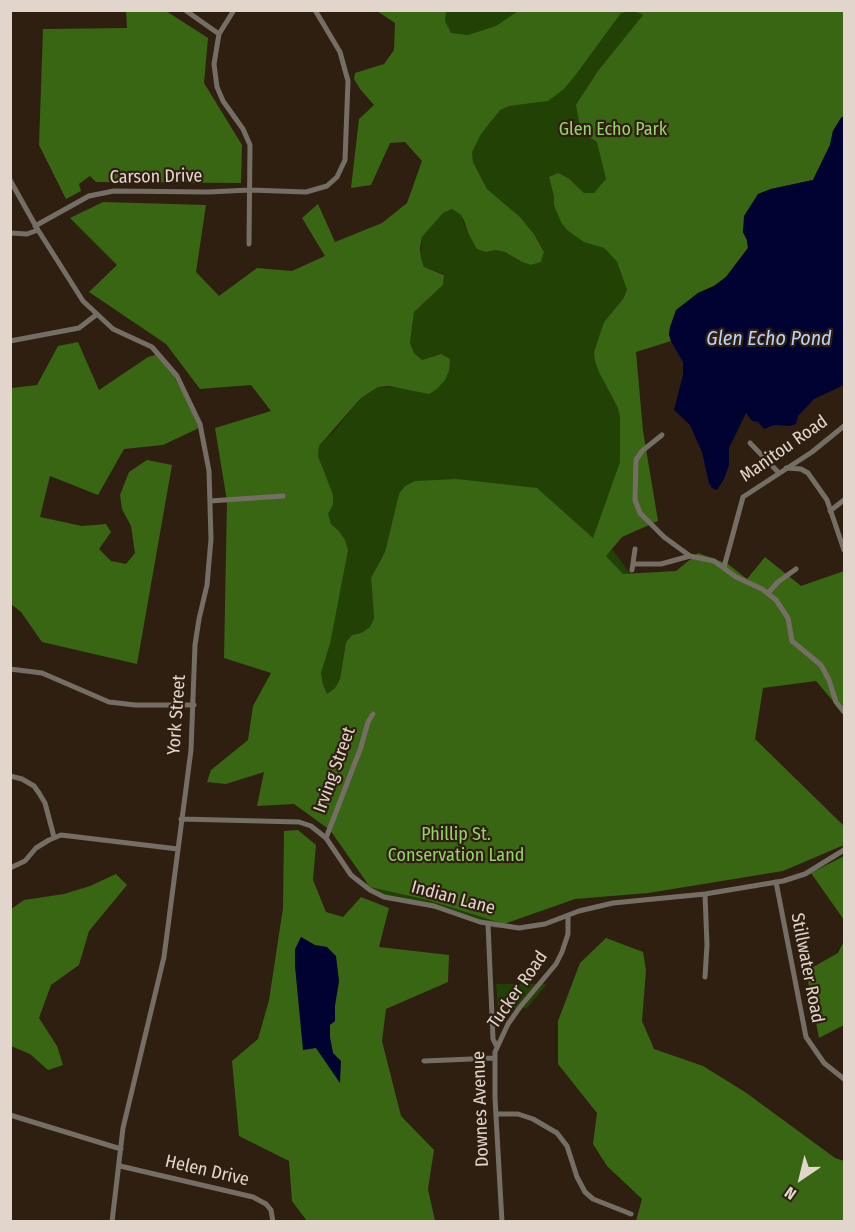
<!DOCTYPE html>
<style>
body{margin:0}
#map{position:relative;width:855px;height:1232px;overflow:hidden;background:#2f1f11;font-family:"Fira Sans Condensed",sans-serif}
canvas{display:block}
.frame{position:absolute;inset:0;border:12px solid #e1d5cc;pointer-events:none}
.north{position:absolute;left:771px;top:1148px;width:60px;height:60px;-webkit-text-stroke:4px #2f1f11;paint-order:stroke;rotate:215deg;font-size:16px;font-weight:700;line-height:24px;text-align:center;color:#e1d5cc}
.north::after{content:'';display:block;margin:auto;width:21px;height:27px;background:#e1d5cc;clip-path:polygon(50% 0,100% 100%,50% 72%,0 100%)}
</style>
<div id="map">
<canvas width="855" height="1232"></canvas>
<div class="frame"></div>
<div class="north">N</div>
</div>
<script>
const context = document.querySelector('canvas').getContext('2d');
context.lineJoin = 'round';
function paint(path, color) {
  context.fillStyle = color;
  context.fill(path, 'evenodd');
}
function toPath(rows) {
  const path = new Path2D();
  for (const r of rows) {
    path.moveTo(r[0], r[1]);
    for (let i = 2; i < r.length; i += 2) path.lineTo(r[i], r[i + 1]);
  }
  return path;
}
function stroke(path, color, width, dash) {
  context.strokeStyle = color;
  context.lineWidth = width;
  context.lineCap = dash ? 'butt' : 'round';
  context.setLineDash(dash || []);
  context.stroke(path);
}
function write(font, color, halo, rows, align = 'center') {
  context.font = font + ' "Fira Sans Condensed",sans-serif';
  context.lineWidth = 4.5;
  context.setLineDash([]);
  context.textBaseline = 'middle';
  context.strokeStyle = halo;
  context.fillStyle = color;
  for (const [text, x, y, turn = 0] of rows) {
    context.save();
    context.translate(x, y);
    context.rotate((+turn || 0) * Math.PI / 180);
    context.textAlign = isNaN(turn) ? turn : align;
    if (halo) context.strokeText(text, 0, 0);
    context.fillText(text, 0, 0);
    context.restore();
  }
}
paint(toPath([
 [437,11,844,11,605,250,617,262,627,290,623,299,604,322,595,361,618,408,620,417,620,462,607,542,631,575,528,827,504,928,494,928,422,905,384,899,365,885,421,766,399,494,385,552,371,578,374,618,370,627,361,633,352,635,346,642,340,679,335,688,327,694,323,684,321,673,330,644,339,531,331,524,327,514,333,505,318,456,319,446,335,430,361,398,378,387,437,389,449,371,441,354,422,360,414,353,410,343,414,312,443,285,444,274,424,267,421,258,422,237,443,213,452,209,461,215,468,234,486,252,495,250,505,252,522,262,531,265,541,262,544,252,534,234,520,217,487,189,473,162],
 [496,984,547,984,527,1008,498,1009]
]), '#214105');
paint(toPath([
 [126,11,166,11,208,38,204,83,242,145,241,183,96,182,90,176,79,184,81,191,66,199,39,145,43,29,127,28],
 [377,11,446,11,445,21,451,33,468,35,496,26,518,11,631,11,621,13,577,73,564,89,548,101,509,106,500,110,481,134,472,152,473,162,487,189,520,217,534,234,544,252,541,262,531,265,522,262,505,252,495,250,486,252,477,249,468,233,465,223,461,215,452,209,443,213,422,237,420,248,421,258,424,267,444,275,443,285,414,312,410,343,414,353,422,360,441,354,450,359,449,371,445,380,437,389,429,394,389,386,378,387,361,398,319,446,318,456,333,495,333,505,328,514,331,524,339,531,345,540,348,550,330,644,321,673,323,684,327,694,335,688,340,679,346,642,352,635,361,633,370,627,374,618,371,578,385,552,399,494,405,486,415,481,457,479,537,488,593,538,620,462,620,417,618,408,599,372,595,361,594,352,604,322,623,299,627,290,617,262,604,248,584,242,567,230,561,222,554,205,554,196,549,177,558,173,568,178,584,193,594,193,606,179,597,142,581,132,576,105,598,71,643,15,635,11,844,11,844,116,841,118,833,131,830,145,813,180,771,189,758,194,743,232,747,240,748,248,726,277,714,286,698,293,669,334,671,341,636,352,643,431,658,521,622,537,606,556,623,574,676,571,698,553,728,564,747,579,765,557,801,586,844,571,844,714,816,681,763,688,755,739,844,826,844,845,783,871,648,893,575,899,504,924,428,900,370,887,330,830,294,804,257,806,264,772,226,784,207,782,211,770,248,740,253,706,271,673,224,658,227,501,215,428,271,411,251,385,200,389,166,344,89,292,117,265,70,218,103,202,206,205,196,272,219,296,257,268,292,271,325,256,302,218,318,204,335,242,382,223,407,203,422,161,405,142,390,143,371,185,351,188,359,119,374,105,360,89,354,79,355,73,384,64,394,50,395,23],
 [78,342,99,390,148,357,159,354,168,365,201,427,163,445,124,449,98,495,50,476,40,517,82,526,106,524,111,532,99,549,111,561,126,564,135,553,131,526,122,509,120,495,129,472,147,460,172,465,137,664,42,642,21,612,11,604,10,385,12,388,37,385,58,346],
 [298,830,316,845,313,880,326,912,343,917,361,897,389,908,379,947,449,955,448,982,386,1009,382,1041,401,1116,434,1150,428,1189,435,1221,307,1221,292,1201,289,1161,239,1136,232,1061,258,1039,269,1000,283,908,284,831],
 [844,856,844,920,811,873],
 [116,874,127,885,89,931,79,965,51,985,39,1018,57,1046,63,1065,48,1070,30,1054,11,1046,11,909,24,900,64,894,90,886],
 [606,938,643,952,646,970,642,1021,654,1049,703,1066,745,1092,835,1158,844,1161,844,1221,636,1221,642,1199,607,1166,593,1144,597,1113,558,1064,558,1021,580,963],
 [844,941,844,1025,819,1038,806,971,838,953]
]), '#396612');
paint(toPath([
 [844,116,844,385,814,399,798,416,796,424,790,426,774,425,764,429,758,422,752,421,746,413,729,448,729,465,724,479,717,490,712,488,709,483,702,452,690,425,674,410,683,375,683,362,671,341,669,334,670,327,676,310,698,293,714,286,726,277,748,248,747,240,743,232,744,216,758,194,771,189,813,180,830,145,833,131,841,118],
 [301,937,315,945,327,947,336,956,339,981,335,1006,335,1021,330,1025,330,1037,333,1053,341,1061,340,1083,316,1048,303,1050,295,966,295,949]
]), '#000231');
stroke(toPath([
 [185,10,219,34],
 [234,10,219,34,214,64,217,87,223,101,243,129,250,145,249,244],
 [10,180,38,230,83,301,113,329,152,347,177,376,200,424,209,471,211,539,207,585,199,619,195,645,191,750,164,957,123,1128,112,1222],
 [35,226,89,196,114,191,208,192,250,190,306,192,327,186,337,177,345,160,348,81,340,52,315,10],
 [10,233,27,234,38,230],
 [10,341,79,328,96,315],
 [662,435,642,451,636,460,635,500,640,513,664,537,690,556,714,561,736,577,762,589,776,600,788,618,792,641,821,665,829,680,836,702,844,712],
 [750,443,779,473],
 [786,468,801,469,808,473,827,500,844,550],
 [210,501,283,496],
 [830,511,844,500],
 [633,564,661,564,690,556],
 [724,567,743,497,812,452,844,426],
 [632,570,635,549],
 [768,593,778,582,796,569],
 [10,669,42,673,109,702,135,705,194,705],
 [10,776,22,779,34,786,39,793,45,803,54,837],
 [181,819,299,822,311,826,326,838,351,875,370,890,384,897,434,906,480,922,519,928,545,924,579,911,613,903,705,894,783,881,805,874,844,850],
 [326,838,361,747,368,722,373,714],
 [10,868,25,861,36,848,49,840,61,835,178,849],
 [776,882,806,1037,824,1063,844,1079],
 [488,924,493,1039,497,1047],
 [705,977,707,945,705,894],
 [424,1061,495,1058],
 [496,1114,518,1114,533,1119,557,1133,567,1146,577,1177,585,1192,593,1199,631,1214],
 [10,1115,121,1149],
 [120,1166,253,1197,266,1204,271,1210,273,1222],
 [502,1222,495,1098,495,1052,508,1024,520,1007,556,964,562,952,568,934,568,916]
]), '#746e65', 5);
write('18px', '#95d46c', '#2f1f11', [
 ["Glen Echo Park",613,130],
 ["Phillip St.",456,835],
 ["Conservation Land",456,856]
]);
write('18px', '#e1d5cc', '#2f1f11', [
 ["Carson Drive",156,177,-1],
 ["Manitou Road",784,449,-35],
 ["York Street",177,715,-86],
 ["Irving Street",335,770,-70],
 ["Indian Lane",453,898,15],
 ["Stillwater Road",807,968,79],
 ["Tucker Road",518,990,-55],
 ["Downes Avenue",481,1109,-92],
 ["Helen Drive",207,1171,13]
]);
write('italic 20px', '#bad3fa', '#2f1f11', [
 ["Glen Echo Pond",769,339]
]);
</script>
